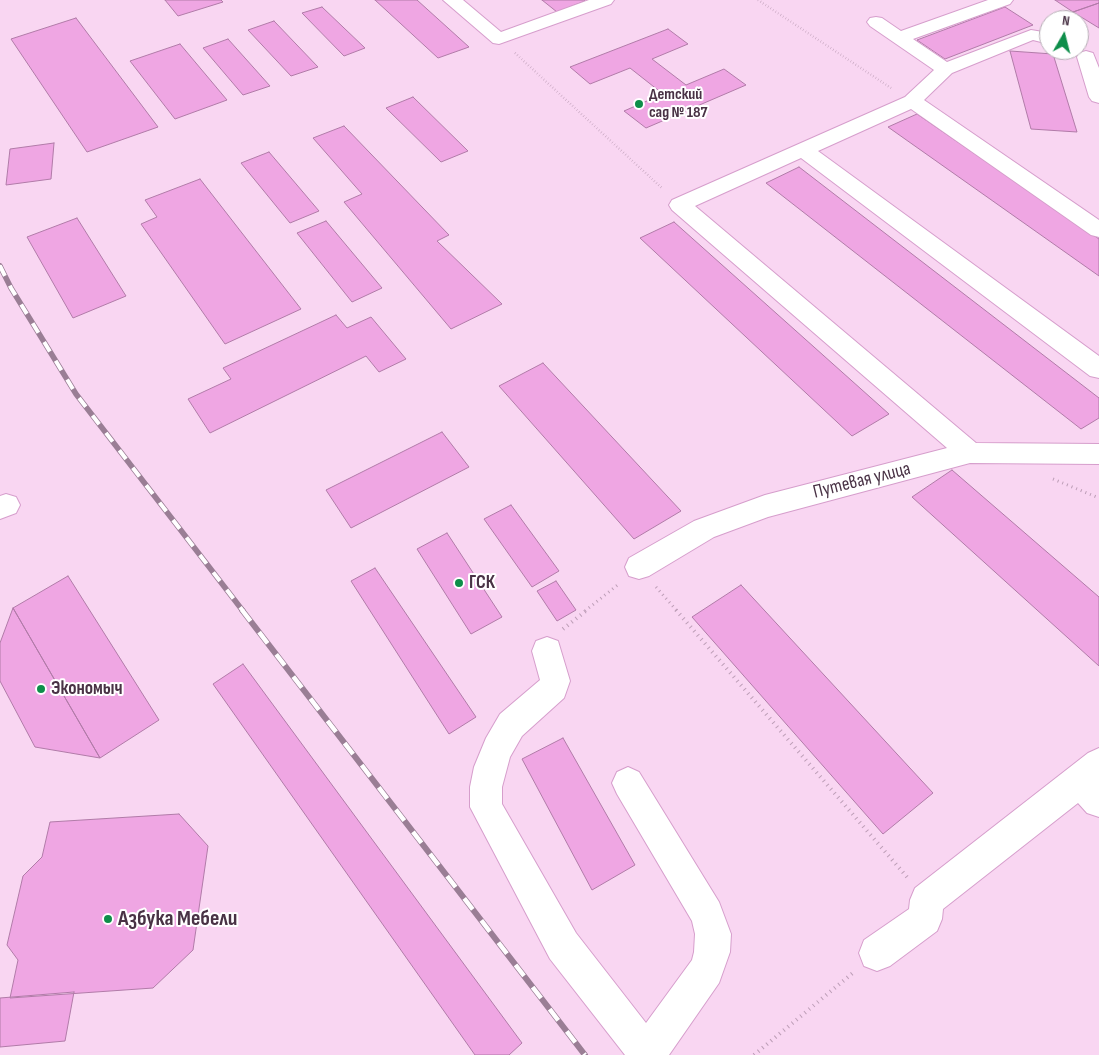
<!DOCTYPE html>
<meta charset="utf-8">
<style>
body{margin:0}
#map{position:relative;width:1099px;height:1055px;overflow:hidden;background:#f9d6f2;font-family:"Sofia Sans Condensed",sans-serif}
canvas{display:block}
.north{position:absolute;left:1039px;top:10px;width:50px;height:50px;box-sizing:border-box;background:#fff;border:1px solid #b6adb5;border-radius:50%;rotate:8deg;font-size:14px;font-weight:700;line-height:20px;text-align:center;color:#493245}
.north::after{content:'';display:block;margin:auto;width:18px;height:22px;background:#0e8e4a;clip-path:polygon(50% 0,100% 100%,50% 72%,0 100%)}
</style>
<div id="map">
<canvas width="1099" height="1055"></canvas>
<div class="north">N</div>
</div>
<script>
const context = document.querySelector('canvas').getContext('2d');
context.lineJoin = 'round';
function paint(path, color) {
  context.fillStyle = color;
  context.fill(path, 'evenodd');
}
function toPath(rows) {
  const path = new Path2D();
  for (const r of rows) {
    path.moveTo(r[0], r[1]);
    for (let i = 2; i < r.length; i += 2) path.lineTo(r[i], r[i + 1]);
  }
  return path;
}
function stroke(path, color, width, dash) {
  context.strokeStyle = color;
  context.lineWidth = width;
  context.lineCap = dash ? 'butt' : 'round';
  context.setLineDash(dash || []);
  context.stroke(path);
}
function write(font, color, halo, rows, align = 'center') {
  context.font = font + ' "Sofia Sans Condensed",sans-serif';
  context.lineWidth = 4;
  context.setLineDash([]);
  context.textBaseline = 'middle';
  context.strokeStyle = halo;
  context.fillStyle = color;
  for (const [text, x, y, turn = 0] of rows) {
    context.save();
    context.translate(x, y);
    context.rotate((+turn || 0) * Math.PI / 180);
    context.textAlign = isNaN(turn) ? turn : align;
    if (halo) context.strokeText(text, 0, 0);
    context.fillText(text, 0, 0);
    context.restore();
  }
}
const building = toPath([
 [165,0,221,0,223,2,178,16,165,0],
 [375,0,417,0,469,47,438,58,375,0],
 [542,0,584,0,585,1,557,12,542,0],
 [1055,0,1099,0,1099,3,1073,12,1055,0],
 [1099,3,1099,28,1073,12,1099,3],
 [322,7,365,48,344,56,302,13,322,7],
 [1005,7,1033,25,945,59,917,40,1005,7],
 [76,18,158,127,87,152,11,39,76,18],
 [274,21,318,67,291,76,248,30,274,21],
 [668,29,688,44,652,59,686,85,724,69,746,85,646,128,624,111,663,94,630,68,590,84,570,67,668,29],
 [228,39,270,86,243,95,203,48,228,39],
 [180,44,227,100,175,119,130,61,180,44],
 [1010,51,1053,54,1077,132,1031,129,1010,51],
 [413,97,468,151,441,162,386,108,413,97],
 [917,114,1099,239,1099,276,888,127,917,114],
 [344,126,449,235,437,241,502,304,451,329,344,202,362,194,313,138,344,126],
 [54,143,51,179,6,185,10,149,54,143],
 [269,152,319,211,290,223,241,163,269,152],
 [799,167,1099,398,1099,418,1081,429,766,183,799,167],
 [200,179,301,309,225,344,141,224,157,217,145,200,200,179],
 [77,218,126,296,73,318,27,237,77,218],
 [326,221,382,288,352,302,297,233,326,221],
 [674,222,889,414,852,436,640,238,674,222],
 [336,315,347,328,371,317,406,359,379,372,366,356,210,433,188,399,231,379,223,368,336,315],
 [543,363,681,511,634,539,499,386,543,363],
 [442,432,469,467,351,528,326,490,442,432],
 [952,470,1099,597,1099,666,912,497,952,470],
 [511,505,559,571,532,587,484,519,511,505],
 [447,533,502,617,471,634,417,549,447,533],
 [375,568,476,717,449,734,351,581,375,568],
 [68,576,159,720,100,758,13,608,68,576],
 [556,581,576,610,557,621,537,591,556,581],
 [741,585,933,793,883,834,692,617,741,585],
 [13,608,100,758,35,747,0,681,0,643,13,608],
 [243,664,522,1043,509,1055,475,1055,213,684,243,664],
 [563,738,635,865,592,890,522,759,563,738],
 [179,814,208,846,193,950,153,988,10,998,18,960,7,945,23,876,42,857,50,822,179,814],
 [74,992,65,1041,0,1047,0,998,74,992]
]);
paint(building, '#efa6e3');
stroke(building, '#b17ba8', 1);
const minor = toPath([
 [443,0,463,0,501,32,589,0,614,0,611,4,499,44,493,43,443,0],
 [988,0,1013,0,1010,4,913,39,947,62,1031,30,1049,33,1049,44,1033,40,952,73,924,100,1099,220,1099,237,1091,235,911,109,818,151,1099,356,1099,378,1090,376,801,158,695,206,976,443,1099,444,1099,464,970,463,768,517,714,537,649,576,639,579,629,576,625,567,629,558,694,521,765,495,947,448,672,210,669,205,672,200,905,97,934,70,870,26,867,22,870,18,876,17,882,18,901,31,988,0],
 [1086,51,1093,53,1099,68,1099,103,1092,101,1089,97,1077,57,1079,53,1086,51],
 [6,494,16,497,20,505,16,513,0,519,0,496,6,494],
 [547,637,558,641,570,681,564,698,522,736,510,757,502,787,502,804,576,933,646,1023,692,960,694,952,695,934,692,921,617,794,612,783,617,772,628,767,639,772,719,902,731,934,730,952,719,983,669,1055,625,1055,550,959,470,807,470,787,474,767,486,738,500,714,540,680,532,651,536,641,547,637],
 [1099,748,1099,817,1087,813,1078,803,943,909,942,919,937,931,890,966,877,971,864,966,859,953,864,940,909,909,910,900,915,888,1088,753,1099,748]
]);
stroke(minor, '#d69ecc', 2);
stroke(toPath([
 [758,0,891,88],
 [515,53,663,189]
]), '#bd9eb7', 2.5, [0.5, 2.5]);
stroke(toPath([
 [1053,479,1099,498],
 [656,587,677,611],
 [585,611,620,583]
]), '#bd9eb7', 3, [1, 4]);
stroke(toPath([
 [676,610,907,877],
 [563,629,587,610],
 [754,1055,854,972]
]), '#bd9eb7', 4, [1, 4.5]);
paint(minor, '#fff');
const railFar2 = toPath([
 [0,265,1,267]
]);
const railFar1 = toPath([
 [0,266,11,288,76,394,243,611]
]);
const rail = toPath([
 [242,610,585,1055]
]);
stroke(railFar2, '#9a7e95', 4);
stroke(railFar1, '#9a7e95', 5.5);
stroke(rail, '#9a7e95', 6);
stroke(railFar2, '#fff', 2.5, [8]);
stroke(railFar1, '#fff', 4, [11]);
stroke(rail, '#fff', 4.5, [14]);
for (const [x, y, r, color] of [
 [639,104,5,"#0e8e4a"],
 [459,583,5,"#0e8e4a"],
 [41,689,5,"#0e8e4a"],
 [108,919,5,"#0e8e4a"]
]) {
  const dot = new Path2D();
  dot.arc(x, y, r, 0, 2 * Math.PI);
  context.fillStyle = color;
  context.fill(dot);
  stroke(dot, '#fff', 2);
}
write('bold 16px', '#493245', '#fff', [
 ["Детский",649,95],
 ["сад № 187",649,113]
], 'left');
write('19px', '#493245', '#fff', [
 ["Путевая улица",862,481,-14]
]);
write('bold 19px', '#493245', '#fff', [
 ["ГСК",469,583],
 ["Экономыч",51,689]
], 'left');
write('bold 22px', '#493245', '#fff', [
 ["Азбука Мебели",118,919]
], 'left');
</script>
